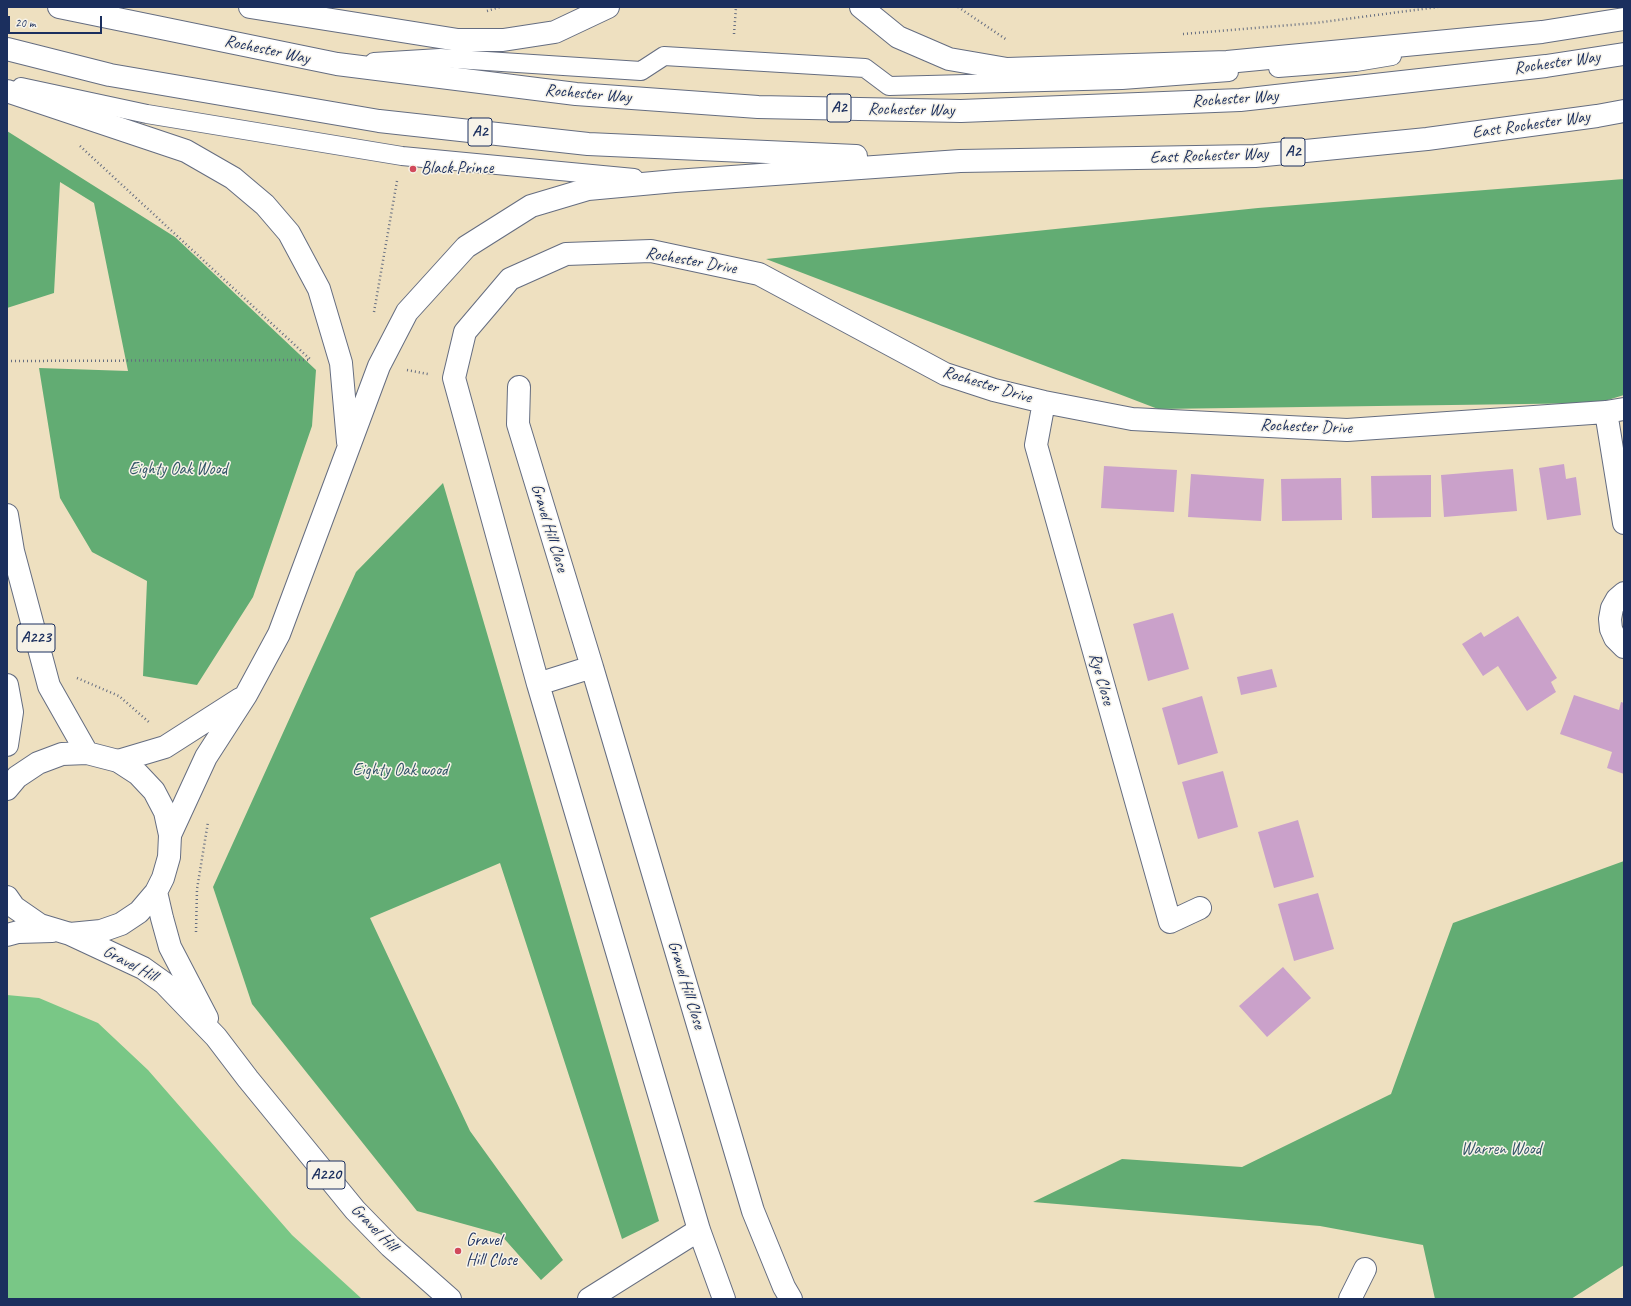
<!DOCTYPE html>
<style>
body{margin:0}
#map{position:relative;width:1631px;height:1306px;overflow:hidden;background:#eee0c0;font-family:Caveat,sans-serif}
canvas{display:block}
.frame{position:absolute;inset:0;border:8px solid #1b2f5e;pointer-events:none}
.scale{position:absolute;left:8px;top:16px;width:94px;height:18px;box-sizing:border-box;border:2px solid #1b2f5e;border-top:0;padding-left:5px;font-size:12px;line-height:14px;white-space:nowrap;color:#1b2f5e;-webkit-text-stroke:3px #f7f3e8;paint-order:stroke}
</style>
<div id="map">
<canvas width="1631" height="1306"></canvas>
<div class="frame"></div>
<div class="scale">20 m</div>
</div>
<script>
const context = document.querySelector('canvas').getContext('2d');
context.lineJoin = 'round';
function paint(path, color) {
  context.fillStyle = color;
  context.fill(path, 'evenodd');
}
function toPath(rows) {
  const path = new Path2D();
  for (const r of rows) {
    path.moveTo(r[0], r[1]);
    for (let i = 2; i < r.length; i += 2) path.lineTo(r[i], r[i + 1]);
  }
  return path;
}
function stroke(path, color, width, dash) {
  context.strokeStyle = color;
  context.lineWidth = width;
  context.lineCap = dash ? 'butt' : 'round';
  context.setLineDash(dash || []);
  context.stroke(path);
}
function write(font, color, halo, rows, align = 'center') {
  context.font = font + ' Caveat,sans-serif';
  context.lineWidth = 3;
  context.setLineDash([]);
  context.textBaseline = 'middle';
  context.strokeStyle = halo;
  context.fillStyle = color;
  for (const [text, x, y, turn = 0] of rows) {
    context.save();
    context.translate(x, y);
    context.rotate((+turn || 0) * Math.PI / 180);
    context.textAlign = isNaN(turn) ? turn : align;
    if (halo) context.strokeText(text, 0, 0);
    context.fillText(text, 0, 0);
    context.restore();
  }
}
paint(toPath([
 [7,995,39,998,98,1023,148,1070,292,1235,362,1299,7,1299]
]), '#79c786');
paint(toPath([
 [7,131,175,237,316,370,312,426,253,597,197,685,143,676,147,581,92,552,60,498,39,368,128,371,94,203,60,182,54,293,7,308],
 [1624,179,1624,395,1598,403,1158,409,766,259,1258,208],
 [443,483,659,1221,622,1239,500,863,370,918,470,1131,563,1260,541,1280,500,1234,417,1211,252,1004,213,887,356,572],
 [1624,861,1624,1265,1571,1299,1435,1299,1423,1245,1320,1226,1033,1202,1122,1159,1242,1167,1391,1094,1453,923]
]), '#62ac73');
paint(toPath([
 [1564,464,1566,479,1576,477,1581,515,1547,520,1539,468],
 [1104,466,1177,470,1174,512,1101,508],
 [1513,469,1517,511,1444,517,1441,475],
 [1191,474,1264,479,1261,521,1188,517],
 [1431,475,1431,517,1372,518,1371,476],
 [1341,478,1342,520,1282,521,1281,479],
 [1173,613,1189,669,1148,681,1133,624],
 [1518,616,1557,678,1551,682,1556,692,1527,711,1498,666,1483,676,1462,644,1481,632,1484,637],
 [1272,669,1277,687,1241,695,1237,677],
 [1574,695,1619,710,1621,702,1624,703,1624,774,1607,768,1612,752,1560,734],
 [1202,696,1218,753,1178,765,1162,708],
 [1223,771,1238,827,1198,839,1182,782],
 [1298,820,1314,877,1274,888,1258,832],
 [1318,893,1334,949,1294,961,1278,904],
 [1283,967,1311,998,1267,1037,1239,1006]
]), '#caa1ca');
const lane = toPath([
 [374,62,440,58,641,71,664,56,865,68,889,86,1122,80,1229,72],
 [1278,68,1356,62,1392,56],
 [21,87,147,114,402,156,634,178]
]);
const street = toPath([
 [519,387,518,424,592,667],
 [1044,402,1036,445,1170,922,1200,908],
 [1606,412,1624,523],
 [1624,593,1617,599,1612,608,1610,619,1611,629,1615,638,1624,647],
 [538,684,454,378,465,332,510,279,566,254,651,251,759,274,945,374,994,390,1044,402,1132,419,1347,430,1606,412,1624,409],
 [589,1299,699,1230],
 [724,1299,699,1230,538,684,592,667,753,1211,784,1287,791,1299],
 [1350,1299,1365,1269]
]);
const primary = toPath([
 [7,515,13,551,49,686,87,753],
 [7,685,12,712,7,745],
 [7,789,17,777,38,763,62,754,87,753,118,761,138,774,154,791,165,812,170,835,169,857,163,878,156,892,139,912,121,924,101,931,70,934,40,925,14,907,7,897],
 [156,892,162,918,170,947,207,1018],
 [70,934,143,968,164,983,216,1037,248,1079,355,1210,390,1246,450,1299],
 [7,935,18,932,52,931]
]);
const highway = toPath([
 [59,7,337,64,576,94,758,107,961,111,1240,100,1546,66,1624,54],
 [250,7,458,40,503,40,555,32,608,7],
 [861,7,898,37,949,59,1007,69,1227,62,1542,32,1624,19],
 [7,49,110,75,379,121,588,144,856,156],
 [7,91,186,151,233,178,265,205,289,233,319,289,341,363,348,442],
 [118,761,165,747,240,699],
 [170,835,206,757,246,695,279,634,379,366,407,312,466,247,531,206,588,189,675,181,960,161,1255,156,1427,139,1597,116,1624,111]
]);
stroke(lane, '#656d80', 20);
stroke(street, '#656d80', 24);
stroke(primary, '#656d80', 24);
stroke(highway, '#656d80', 24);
stroke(toPath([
 [958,7,1007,40],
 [487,11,500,7],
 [734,34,736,7],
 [1183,34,1315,23,1438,7],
 [80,146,311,360],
 [374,312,397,181],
 [7,361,311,360],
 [407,370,428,374],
 [77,678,119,696,150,723],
 [196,932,197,889,208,822]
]), '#656d80', 2.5, [1, 3]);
stroke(lane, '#fff', 18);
stroke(street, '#fff', 22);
stroke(primary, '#fff', 22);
stroke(highway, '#fff', 22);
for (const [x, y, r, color] of [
 [413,169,4,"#d1495b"],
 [458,1251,4,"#d1495b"]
]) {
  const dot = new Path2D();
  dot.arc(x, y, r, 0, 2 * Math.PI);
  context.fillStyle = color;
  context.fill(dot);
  stroke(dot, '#f7f3e8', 1.5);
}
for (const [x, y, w] of [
 [839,108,24],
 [480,132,24],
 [1293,152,24],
 [36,638,38],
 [326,1175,38]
]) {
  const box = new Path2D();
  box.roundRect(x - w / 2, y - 14, w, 28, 3);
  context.fillStyle = '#f7f3e8';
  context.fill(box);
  stroke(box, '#1b2f5e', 1);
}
write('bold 16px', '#1b2f5e', null, [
 ["A2",839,108],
 ["A2",480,132],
 ["A2",1293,152],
 ["A223",36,638],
 ["A220",326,1175]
]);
write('17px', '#1b2f5e', '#f7f3e8', [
 ["Rochester Way",267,50,12],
 ["Rochester Way",1557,63,-8],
 ["Rochester Way",588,94,5],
 ["Rochester Way",1235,99,-4],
 ["Rochester Way",911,110,1],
 ["East Rochester Way",1531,125,-8],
 ["East Rochester Way",1209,156,-2],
 ["Rochester Drive",691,261,10],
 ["Rochester Drive",987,385,17],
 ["Rochester Drive",1306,427,2],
 ["Gravel Hill Close",549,528,73],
 ["Rye Close",1101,679,74],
 ["Gravel Hill",130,964,28],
 ["Gravel Hill Close",686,985,73],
 ["Gravel Hill",374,1228,46]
]);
write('17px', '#1b2f5e', '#f7f3e8', [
 ["Black Prince",421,169],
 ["Gravel",466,1241],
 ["Hill Close",466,1261]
], 'left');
write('17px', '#325568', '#f7f3e8', [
 ["Eighty Oak Wood",178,470],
 ["Eighty Oak wood",400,771],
 ["Warren Wood",1501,1150]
]);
</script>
